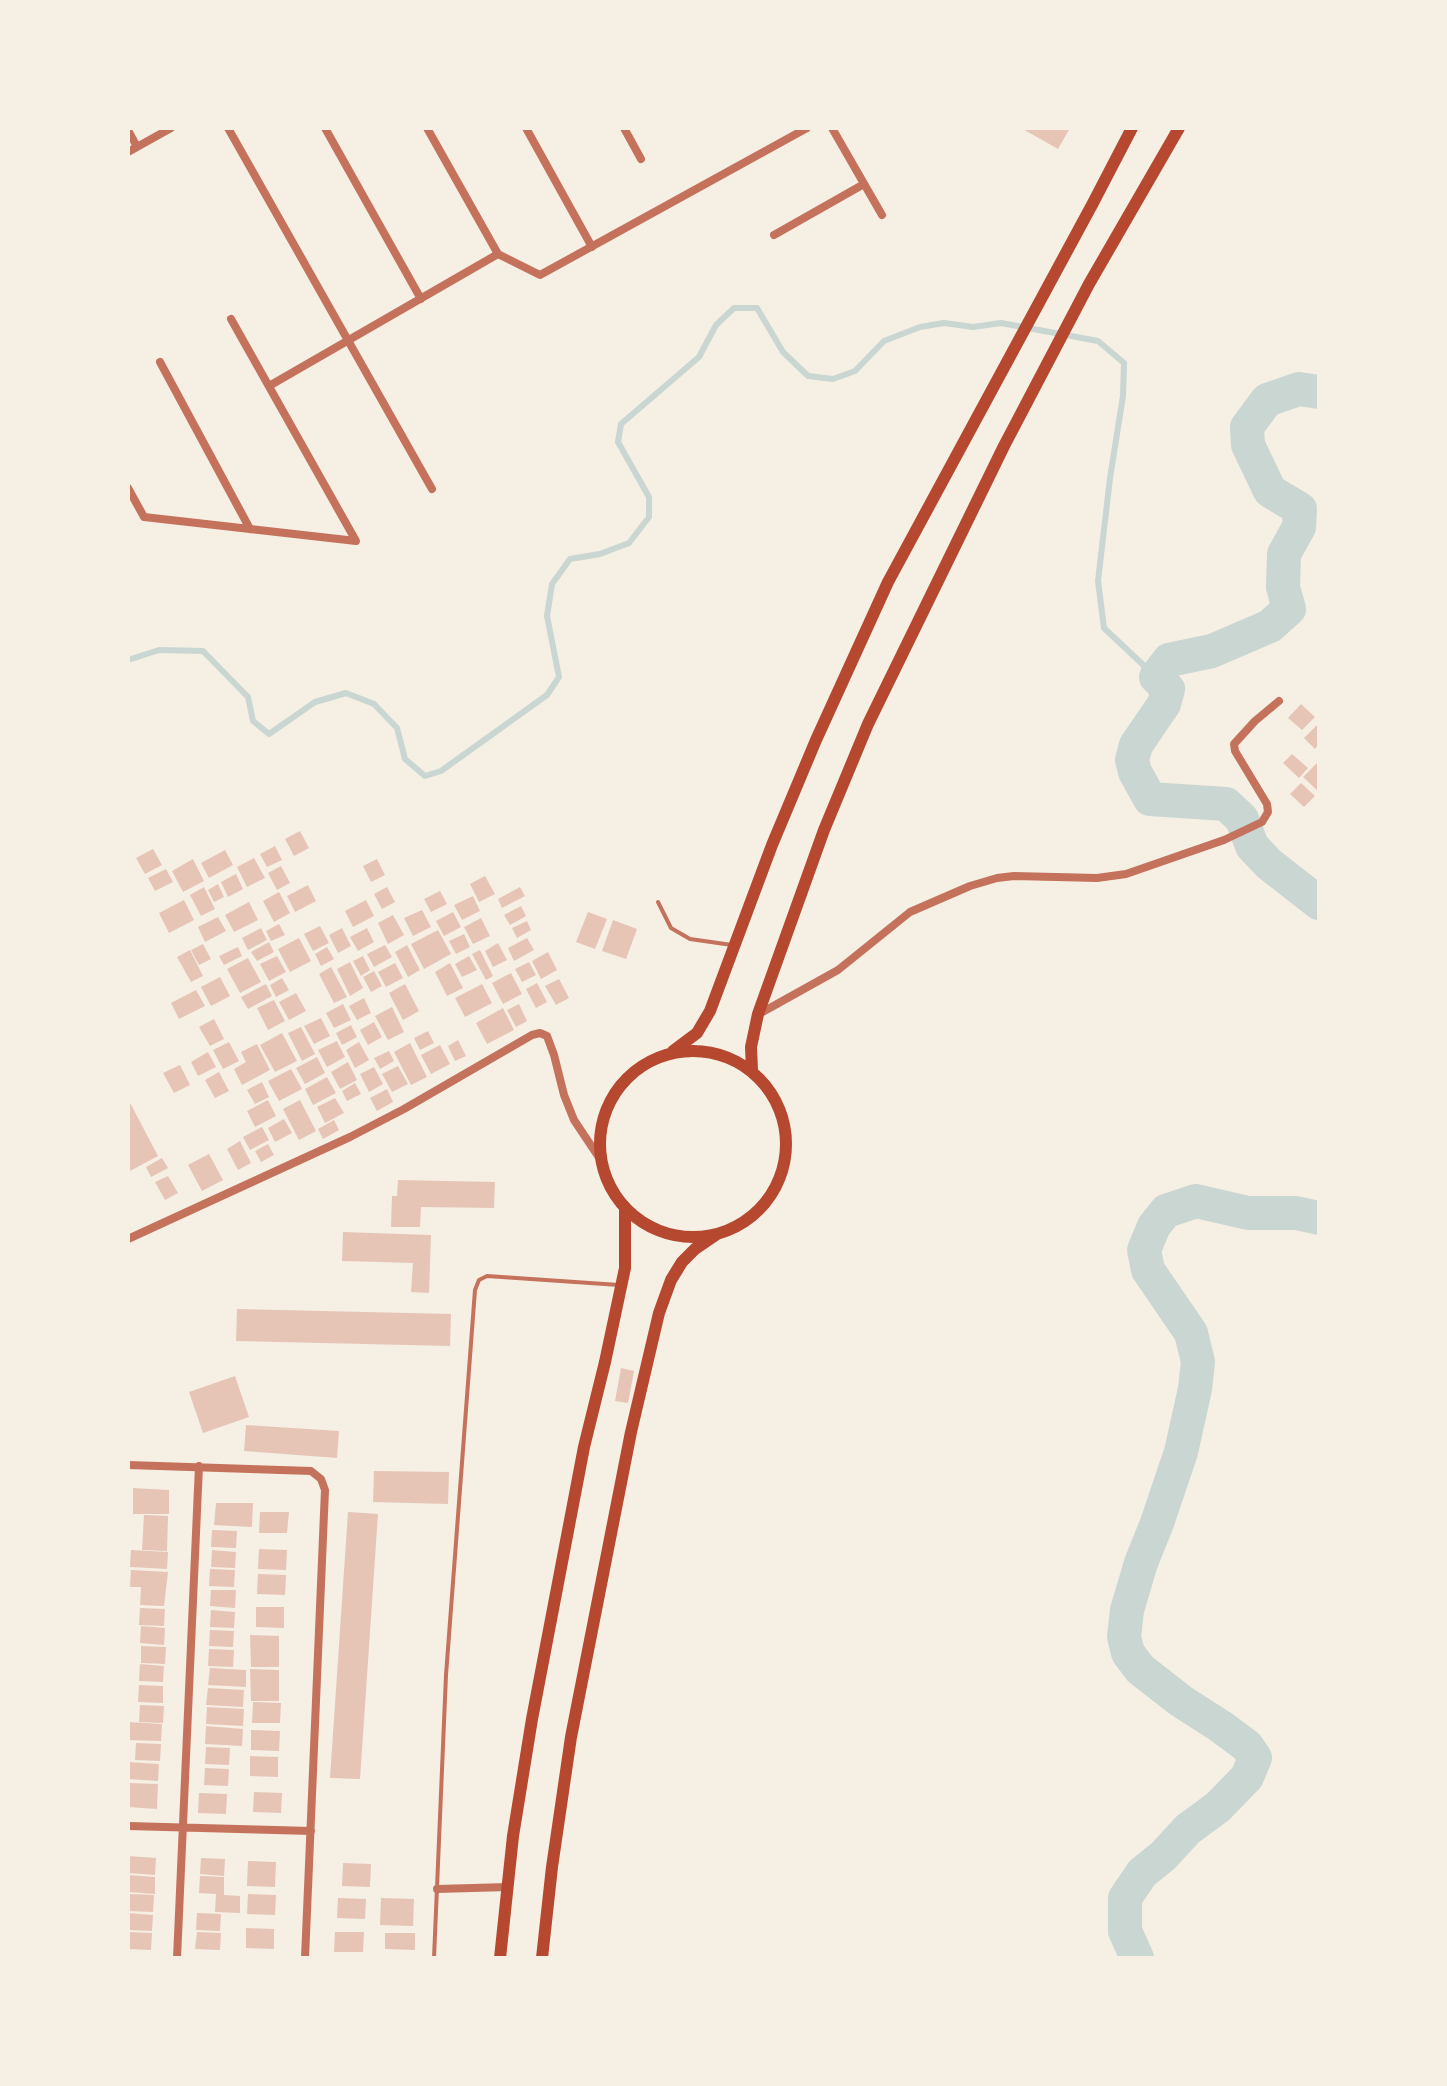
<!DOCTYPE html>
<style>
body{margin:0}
#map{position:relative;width:1447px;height:2086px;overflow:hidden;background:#f6efe4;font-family:"PT Sans Narrow",sans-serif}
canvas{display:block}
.frame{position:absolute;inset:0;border:130px solid #f6efe4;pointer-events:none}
</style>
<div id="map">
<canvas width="1447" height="2086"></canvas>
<div class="frame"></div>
</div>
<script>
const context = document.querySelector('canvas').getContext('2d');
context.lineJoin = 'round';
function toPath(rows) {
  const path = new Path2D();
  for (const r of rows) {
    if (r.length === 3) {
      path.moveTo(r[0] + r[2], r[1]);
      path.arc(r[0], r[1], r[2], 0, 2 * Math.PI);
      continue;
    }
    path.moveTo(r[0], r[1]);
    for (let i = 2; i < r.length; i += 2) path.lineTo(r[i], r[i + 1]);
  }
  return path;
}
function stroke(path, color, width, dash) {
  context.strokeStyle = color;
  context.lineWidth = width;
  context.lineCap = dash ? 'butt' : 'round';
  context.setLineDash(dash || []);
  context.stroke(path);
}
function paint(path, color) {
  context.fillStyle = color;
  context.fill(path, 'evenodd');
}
stroke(toPath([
 [128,660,159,650,203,651,248,697,253,721,269,734,315,702,346,693,374,704,397,728,405,759,425,776,441,771,547,695,559,677,547,616,552,584,570,559,600,554,629,543,649,517,649,497,618,442,621,424,699,357,716,325,734,308,757,308,783,352,808,376,833,379,855,371,884,341,920,327,944,323,973,327,1001,323,1098,341,1124,363,1123,396,1110,478,1098,581,1104,628,1156,677]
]), '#c9d6d2', 6);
stroke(toPath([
 [1319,392,1299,389,1267,400,1247,427,1248,445,1270,491,1300,509,1299,527,1284,554,1283,587,1289,609,1270,626,1212,651,1169,660,1156,677,1168,689,1164,704,1136,745,1132,760,1135,772,1150,799,1226,804,1242,819,1252,846,1269,864,1319,903],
 [1137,1958,1125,1931,1125,1898,1142,1873,1163,1856,1188,1829,1218,1807,1247,1777,1255,1758,1247,1746,1220,1726,1181,1701,1140,1669,1128,1653,1124,1637,1127,1610,1141,1563,1157,1523,1181,1452,1195,1389,1198,1362,1191,1333,1148,1270,1144,1250,1154,1226,1166,1211,1196,1201,1248,1213,1296,1213,1319,1218]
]), '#c9d6d2', 34);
paint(toPath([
 [1021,128,1070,128,1058,149],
 [1301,704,1315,717,1302,730,1288,718],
 [1319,723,1319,744,1315,749,1304,738],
 [1292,754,1308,768,1299,778,1283,763],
 [1319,761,1319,792,1303,777],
 [1301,783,1315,796,1304,807,1290,794],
 [300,831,309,848,294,856,285,839],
 [275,846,282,860,267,867,260,854],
 [153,849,162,865,145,874,136,858],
 [225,850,233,865,209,878,201,863],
 [254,858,265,878,247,887,237,867],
 [193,859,204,881,183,892,172,871],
 [377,859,385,875,371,882,363,866],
 [281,866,290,883,277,890,268,873],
 [166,869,173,882,155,891,148,878],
 [236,874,243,889,228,897,221,882],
 [485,876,495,894,479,902,470,884],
 [218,884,224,897,214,902,208,890],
 [308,885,316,901,295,912,287,896],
 [204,887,215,909,201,916,190,895],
 [387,887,395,902,382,909,374,894],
 [520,887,525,896,502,908,498,899],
 [440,891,447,904,431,912,424,899],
 [279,892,290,913,274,922,263,901],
 [473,896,480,911,462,920,454,905],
 [184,900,194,920,169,933,159,913],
 [366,900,374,916,353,927,345,911],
 [249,902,258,920,234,932,225,915],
 [521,906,526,916,510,925,504,915],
 [422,910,431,927,413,936,404,918],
 [453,912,461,927,444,936,436,921],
 [588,912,607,919,595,949,576,942],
 [393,915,404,935,388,944,378,923],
 [218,917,226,931,205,942,198,927],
 [481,918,490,936,473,944,464,927],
 [613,920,637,929,626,959,602,951],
 [527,921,531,930,517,938,512,928],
 [279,924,285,935,271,941,266,931],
 [320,926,329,943,313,951,304,934],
 [261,928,267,940,248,950,242,938],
 [342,928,351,946,338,953,329,935],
 [367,928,374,942,358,951,350,937],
 [438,930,451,954,424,969,411,944],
 [464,934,470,947,456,954,449,941],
 [299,938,311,961,290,972,278,949],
 [527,938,534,950,514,961,508,948],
 [269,942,274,952,257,961,251,952],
 [498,943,507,960,493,967,485,951],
 [203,944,211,959,199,965,191,950],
 [385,945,392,957,374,967,367,954],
 [407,945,420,970,408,977,395,952],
 [238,947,242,956,224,965,219,956],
 [327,947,334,959,321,966,315,954],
 [190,950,203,976,191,982,177,957],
 [480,950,493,976,486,980,472,954],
 [548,952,557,970,541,979,532,961],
 [277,956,286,972,269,981,260,964],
 [363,956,370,970,361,976,353,961],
 [469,956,477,970,462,977,455,964],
 [248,958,261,982,240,993,227,969],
 [350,962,363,988,350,996,337,969],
 [529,962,536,975,522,982,515,969],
 [395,963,403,978,386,987,378,972],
 [450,963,463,988,447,996,435,972],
 [331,967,347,997,334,1003,319,974],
 [374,971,382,986,371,992,363,977],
 [511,973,522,994,503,1004,492,983],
 [220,977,230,996,211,1006,201,987],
 [282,978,289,990,276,997,270,985],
 [559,979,569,998,556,1005,545,986],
 [537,983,547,1002,536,1008,526,989],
 [266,984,272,996,248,1009,241,997],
 [405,984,419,1011,403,1020,389,993],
 [482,984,492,1003,465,1017,455,998],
 [196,990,205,1006,179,1019,171,1003],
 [296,993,306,1011,289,1020,279,1002],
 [364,998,371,1013,357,1020,349,1006],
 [274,1000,285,1021,268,1030,257,1008],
 [343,1004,351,1020,334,1028,326,1013],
 [519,1004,527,1021,516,1027,507,1010],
 [392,1007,404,1032,388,1040,375,1016],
 [503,1008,514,1030,487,1044,476,1023],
 [321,1018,330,1036,314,1044,304,1026],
 [214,1019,224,1039,210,1046,199,1027],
 [374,1022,382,1037,368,1045,360,1030],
 [351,1025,357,1037,342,1045,336,1033],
 [301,1027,315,1054,302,1061,288,1033],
 [428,1031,434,1043,420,1050,414,1038],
 [282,1033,297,1061,275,1072,260,1045],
 [458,1040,466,1056,455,1061,448,1046],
 [337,1041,345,1057,327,1067,318,1050],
 [229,1042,239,1061,223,1069,213,1050],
 [359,1042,369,1060,355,1068,346,1050],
 [410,1043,427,1077,411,1085,394,1052],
 [257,1044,270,1070,242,1085,234,1069,246,1062,241,1052],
 [440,1045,450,1064,431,1074,421,1055],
 [389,1051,394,1061,380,1069,374,1058],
 [208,1052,216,1067,198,1076,191,1062],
 [317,1057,325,1073,305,1084,296,1068],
 [348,1062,357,1080,340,1089,331,1072],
 [180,1065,190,1085,174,1093,163,1073],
 [398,1066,408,1084,392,1092,382,1074],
 [374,1067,383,1084,369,1092,360,1074],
 [291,1069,302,1089,279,1101,268,1081],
 [219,1072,229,1091,215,1098,205,1080],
 [327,1077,336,1093,313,1105,305,1089],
 [262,1082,269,1097,255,1104,247,1090],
 [355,1083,361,1094,347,1101,342,1091],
 [387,1089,393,1102,377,1111,370,1098],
 [335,1098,344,1113,325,1123,317,1107],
 [128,1099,158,1156,130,1171,128,1168],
 [268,1100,276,1116,255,1127,247,1111],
 [300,1100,316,1131,299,1140,283,1109],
 [284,1119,292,1133,275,1142,268,1128],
 [334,1120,339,1130,323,1139,318,1129],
 [262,1127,269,1140,250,1150,243,1137],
 [240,1141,251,1163,238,1170,227,1149],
 [268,1144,274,1155,261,1162,255,1151],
 [209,1154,223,1180,202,1191,188,1165],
 [162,1158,168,1168,151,1177,146,1167],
 [168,1176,178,1193,165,1200,155,1182],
 [398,1180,495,1182,494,1208,421,1207,420,1227,391,1227,392,1196,397,1196],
 [343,1232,431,1235,429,1293,411,1292,413,1263,342,1261],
 [237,1309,451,1314,450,1346,236,1341],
 [621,1368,634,1371,628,1403,615,1401],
 [235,1376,249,1417,203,1433,189,1392],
 [246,1425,339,1431,337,1458,244,1451],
 [374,1471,449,1472,448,1504,373,1502],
 [133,1488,169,1490,169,1514,133,1514],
 [216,1503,253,1503,252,1527,214,1525],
 [260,1512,289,1512,287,1533,259,1533],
 [348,1512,378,1514,360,1779,330,1778],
 [144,1515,168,1516,167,1551,142,1550],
 [212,1530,237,1531,236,1548,211,1547],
 [259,1549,287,1550,286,1570,258,1569],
 [131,1550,168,1552,167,1569,130,1567],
 [212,1550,236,1552,235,1568,211,1567],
 [210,1569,235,1570,234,1587,209,1586],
 [131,1570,168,1572,164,1606,140,1605,141,1587,130,1587],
 [258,1574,286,1575,285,1595,257,1594],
 [211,1590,236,1590,235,1608,210,1606],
 [256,1607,284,1607,284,1628,256,1627],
 [140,1608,165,1609,164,1626,139,1625],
 [211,1610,235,1612,234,1628,210,1627],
 [141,1626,165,1628,164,1645,140,1643],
 [210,1630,234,1631,233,1647,209,1646],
 [250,1635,279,1636,279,1667,251,1667],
 [141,1646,166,1647,165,1664,141,1663],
 [209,1649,234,1650,233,1667,208,1666],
 [140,1664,164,1666,163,1682,139,1681],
 [210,1668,246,1670,246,1687,208,1685],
 [250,1669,279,1670,279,1701,251,1701],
 [139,1685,163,1686,163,1703,138,1702],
 [208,1688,244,1690,243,1707,206,1705],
 [253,1702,281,1703,280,1723,252,1723],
 [140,1705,164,1706,163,1723,139,1722],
 [207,1707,244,1709,243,1726,206,1724],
 [128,1722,162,1724,161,1741,128,1740],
 [206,1726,243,1729,242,1746,205,1744],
 [251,1730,280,1731,279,1751,251,1750],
 [136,1743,161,1744,160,1761,135,1760],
 [206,1747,230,1748,229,1765,205,1764],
 [250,1756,278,1757,278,1777,250,1776],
 [128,1762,159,1764,158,1781,128,1779],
 [205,1768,229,1769,228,1786,204,1785],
 [128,1783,158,1784,157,1809,128,1807],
 [254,1792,282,1793,281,1813,253,1812],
 [199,1793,227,1794,226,1814,198,1813],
 [128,1856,156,1858,155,1875,128,1873],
 [201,1858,225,1859,224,1876,200,1874],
 [248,1861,276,1862,275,1887,247,1886],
 [343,1863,371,1864,370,1887,342,1886],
 [128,1875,155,1877,155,1894,128,1892],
 [200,1876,224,1877,224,1895,240,1896,240,1913,215,1912,216,1894,199,1893],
 [130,1894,154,1895,153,1912,128,1911],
 [248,1894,276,1895,275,1915,247,1914],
 [338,1898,366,1899,365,1919,337,1918],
 [381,1898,414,1899,413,1926,380,1925],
 [128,1913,153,1915,152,1931,128,1930],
 [197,1913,221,1914,220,1931,196,1930],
 [246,1928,274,1929,274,1949,246,1948],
 [128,1932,152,1933,151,1950,128,1949],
 [197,1932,221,1933,220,1950,195,1949],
 [335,1932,364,1932,363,1952,334,1952],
 [385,1933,415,1933,415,1950,385,1949]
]), '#e6c5b7');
stroke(toPath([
 [658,902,671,928,690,939,732,945],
 [434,1958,446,1675,475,1290,479,1280,487,1276,619,1285]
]), '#c5725c', 4);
stroke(toPath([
 [228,128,432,489],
 [325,128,421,299],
 [427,128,498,254],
 [526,128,592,247],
 [624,128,641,159],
 [832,128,882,215],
 [128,130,137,147],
 [128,152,171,128],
 [774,235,864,184],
 [160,362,250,529],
 [269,386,498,254,540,275,807,128],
 [128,488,144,517,356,541,231,319],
 [759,1014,838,970,910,912,970,886,997,878,1014,876,1097,878,1126,874,1224,840,1262,822,1268,812,1267,804,1235,751,1234,744,1255,721,1279,701],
 [128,1239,350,1137,404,1109,532,1035,540,1033,547,1036,554,1055,564,1095,574,1120,600,1159],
 [128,1465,311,1471,321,1479,325,1490,305,1958],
 [128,1826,311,1831],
 [437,1889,508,1887],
 [177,1958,199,1466]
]), '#c5725c', 8);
stroke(toPath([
 [693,1144,93],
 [673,1051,697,1033,710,1011,772,845,816,740,888,582,1093,203,1132,128],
 [752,1070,751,1047,758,1014,824,830,868,724,1004,446,1089,284,1179,128],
 [500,1958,513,1836,532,1719,584,1447,605,1362,625,1268,625,1209],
 [542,1958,552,1867,571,1737,631,1432,659,1313,671,1280,682,1262,695,1249,717,1234]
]), '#b5482f', 12);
</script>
